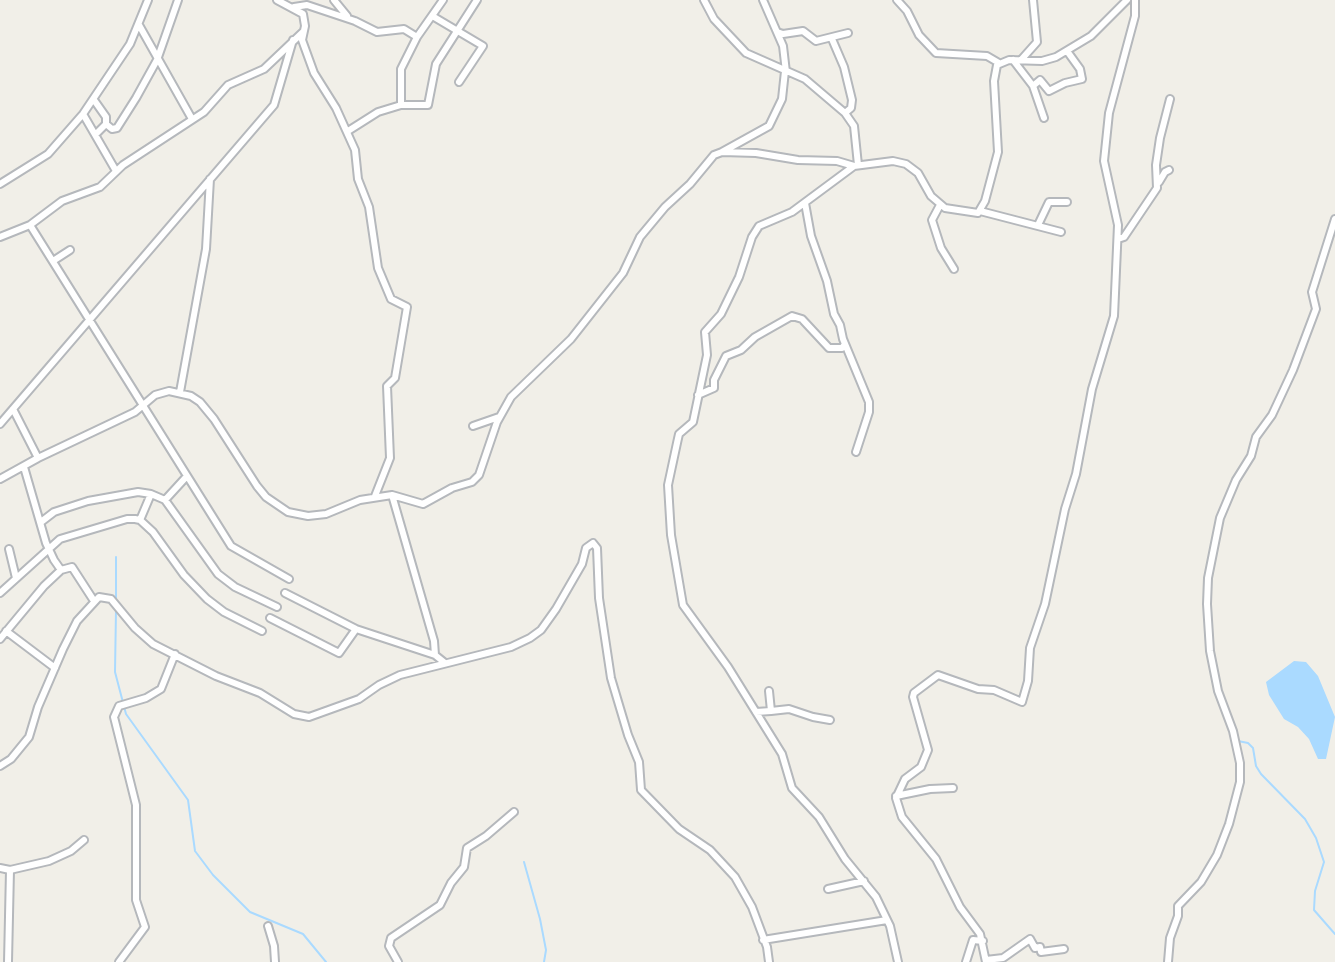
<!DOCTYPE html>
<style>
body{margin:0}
canvas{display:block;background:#f1efe8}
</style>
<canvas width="1335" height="962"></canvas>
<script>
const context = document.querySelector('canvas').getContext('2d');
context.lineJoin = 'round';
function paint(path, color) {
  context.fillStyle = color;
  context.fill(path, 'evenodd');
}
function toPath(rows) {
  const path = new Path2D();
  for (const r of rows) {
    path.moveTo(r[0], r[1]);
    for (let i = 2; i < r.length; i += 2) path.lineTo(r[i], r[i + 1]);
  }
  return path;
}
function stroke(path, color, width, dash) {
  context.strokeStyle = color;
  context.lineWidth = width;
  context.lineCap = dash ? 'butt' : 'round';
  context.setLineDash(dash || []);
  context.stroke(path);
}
paint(toPath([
 [1294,661,1306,662,1318,676,1335,717,1326,759,1318,759,1309,739,1298,727,1284,719,1269,695,1266,682]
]), '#aadaff');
stroke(toPath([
 [116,557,116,600],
 [116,610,115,672,126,714,188,800,195,851,213,875,250,912,303,934,326,962],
 [1238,741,1248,743,1253,748,1256,766,1261,774,1305,819,1316,838,1324,862,1315,891,1314,910,1335,934],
 [524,862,540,919,546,950,544,962]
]), '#aadaff', 2);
const minor = toPath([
 [277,0,303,14,305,26,302,40,314,73,336,108,355,150,358,179,369,207,378,268,391,299,407,307,395,378,387,386,390,458,375,496],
 [334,0,347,16],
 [704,0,714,19,746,53,805,79,845,113,854,126,858,165],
 [763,0,783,46,786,72],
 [897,0,907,11,919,35,936,53,987,56,999,63],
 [294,7,307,5,355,21,377,32,404,29,417,37,443,0],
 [434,17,483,46,459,82],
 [139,25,192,119],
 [777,32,783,34,803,31,816,41,848,33],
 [832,39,844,67,852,100,851,108,845,113],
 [1013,60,1033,86,1044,118],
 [1021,60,1037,42,1033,0],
 [1033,86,1040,80,1049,91,1065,83,1082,79,1080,69,1067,51],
 [94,100,106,117,106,124,96,134],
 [401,105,428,105,436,64,477,0],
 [83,114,116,171],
 [106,124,112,129,117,128,136,98,157,60,178,0],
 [348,131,378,112,401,105,401,69,417,37],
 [722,152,769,126,782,99,785,71],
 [1159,182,1165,172,1169,170],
 [0,184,48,154,83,114,130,44,148,0],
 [805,203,811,236,827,281,834,314,840,325,843,339,869,402,869,412,856,452],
 [940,205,932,220,941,248,954,269],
 [980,211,1061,232],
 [30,225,231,546,289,579],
 [1038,225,1049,202,1067,202],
 [0,237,30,225,62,201,100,187,123,165,204,112,228,85,264,69,303,32],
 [1118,239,1124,237,1157,188,1156,165,1160,138,1170,99],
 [53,261,70,250],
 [180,392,206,249,210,179],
 [698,395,714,388,714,380,726,356,741,350,755,337,792,316,802,319,829,348,842,348,845,344],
 [13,409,38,458],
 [0,424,274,105,293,40],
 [473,426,499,417],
 [24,467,46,543,54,560,61,570,72,567,94,601],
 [0,479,38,458,135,412,155,395,169,391,191,396,200,402,214,419,257,486,266,497,288,512,308,516,326,514,360,500,392,495,423,504,452,488,472,482,479,475,497,422,511,397,571,339,623,273,640,237,665,207,690,184,714,155,722,152,756,153,798,160,837,161,854,166],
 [392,495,434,641,435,655],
 [165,500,187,476],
 [140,520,151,494],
 [41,522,54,512,88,501,138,492,151,494,165,500,218,574,235,587,277,607],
 [9,549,16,578],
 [0,593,60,539,127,519,135,519,140,520,153,532,184,575,207,599,224,612,262,631],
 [285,593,356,629,435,655,445,663],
 [270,618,339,653,356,629],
 [6,631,55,668],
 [0,639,44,586,61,570],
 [771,711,789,709,813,717,830,720],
 [756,712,771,711,769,691],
 [0,766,11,759,29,737,38,707,63,649,77,621,99,597,111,599,135,628,153,644,216,676,260,693,294,714,309,717,359,699,379,685,400,675,511,647,530,638,541,630,556,609,582,564,586,548,593,543,597,548,599,598,611,678,628,735,639,762,641,790,679,829,710,850,735,877,752,907,767,947,769,962],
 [896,796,930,789,953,788],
 [0,868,10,870,8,962],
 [10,870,49,861,71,851,84,840],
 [828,889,864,881],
 [268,926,274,946,275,962],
 [763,940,887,920],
 [986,960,1003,958,1030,939,1035,948,1040,947,1041,952,1064,949],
 [119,962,145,927,136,900,136,805,114,717,119,706,146,698,161,689,175,654],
 [398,962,389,946,391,938,440,905,451,883,464,867,467,848,486,836,514,812],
 [898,962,890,926,876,897,845,859,819,817,792,788,782,754,728,667,683,605,671,535,668,485,677,443,679,434,693,422,707,355,705,332,721,314,739,277,752,237,759,226,792,212,854,166,893,161,906,164,918,173,931,196,945,208,978,213,985,201,998,152,994,81,997,65,1009,60,1042,61,1056,57,1091,36,1127,0],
 [966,962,973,940,983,941],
 [986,962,980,934,960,907,936,859,902,817,896,798,905,779,921,767,928,750,913,697,914,693,938,675,978,689,994,690,1022,702,1028,681,1030,648,1045,604,1065,509,1076,474,1092,389,1114,316,1118,225,1104,161,1109,113,1135,16,1135,0],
 [1168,962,1170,938,1178,916,1178,906,1201,882,1217,855,1229,824,1240,782,1240,763,1233,731,1218,691,1210,651,1207,604,1208,578,1220,518,1236,480,1251,456,1256,437,1272,415,1293,370,1316,309,1312,292,1335,219]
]);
stroke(minor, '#b5b8bc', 10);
stroke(minor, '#fff', 6);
</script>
